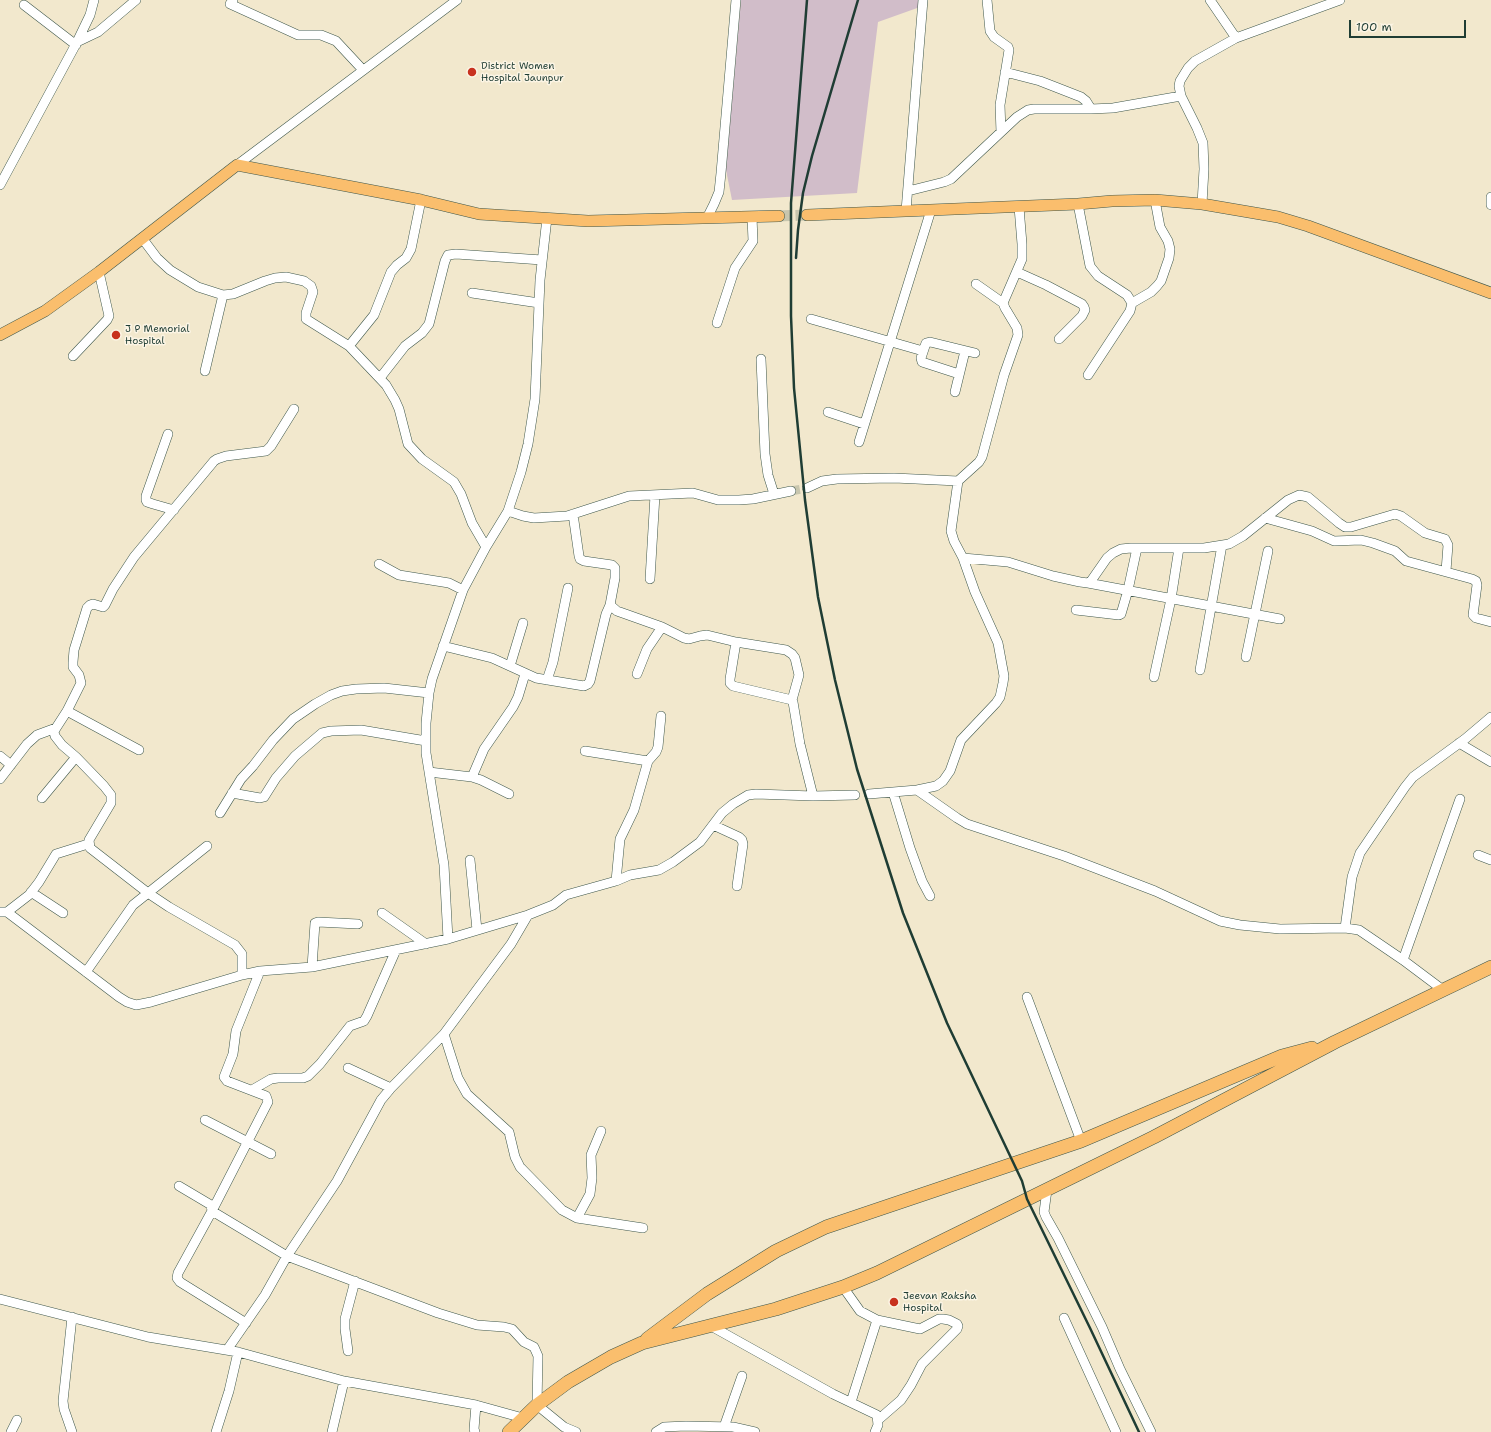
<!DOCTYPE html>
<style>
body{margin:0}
#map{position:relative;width:1491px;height:1432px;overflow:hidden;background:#f2e8cd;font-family:"Shantell Sans",sans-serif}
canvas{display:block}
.scale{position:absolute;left:1349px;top:20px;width:117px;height:18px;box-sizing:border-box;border:2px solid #1f3d34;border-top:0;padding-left:5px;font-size:12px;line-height:14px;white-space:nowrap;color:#1f3d34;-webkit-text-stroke:3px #fcf5e5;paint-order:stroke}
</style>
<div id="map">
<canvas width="1491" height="1432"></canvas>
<div class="scale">100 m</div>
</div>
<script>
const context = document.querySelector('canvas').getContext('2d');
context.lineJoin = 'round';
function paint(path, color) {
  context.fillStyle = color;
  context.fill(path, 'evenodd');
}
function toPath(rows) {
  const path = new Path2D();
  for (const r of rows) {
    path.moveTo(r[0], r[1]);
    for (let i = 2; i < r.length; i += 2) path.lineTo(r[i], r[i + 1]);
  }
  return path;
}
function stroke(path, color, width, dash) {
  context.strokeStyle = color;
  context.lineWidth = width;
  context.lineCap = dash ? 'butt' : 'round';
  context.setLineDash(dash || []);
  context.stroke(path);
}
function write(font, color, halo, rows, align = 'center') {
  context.font = font + ' "Shantell Sans",sans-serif';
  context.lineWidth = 3;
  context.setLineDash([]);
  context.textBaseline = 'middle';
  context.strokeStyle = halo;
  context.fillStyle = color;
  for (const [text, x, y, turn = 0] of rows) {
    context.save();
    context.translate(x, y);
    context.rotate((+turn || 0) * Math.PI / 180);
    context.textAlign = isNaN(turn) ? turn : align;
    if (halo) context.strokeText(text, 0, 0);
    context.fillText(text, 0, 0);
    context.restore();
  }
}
paint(toPath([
 [741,0,920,0,920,7,878,22,857,193,732,200,726,170]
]), '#d1bdc9');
stroke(toPath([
 [791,491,807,488]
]), '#c8c6ae', 9, [9, 4.5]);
stroke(toPath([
 [779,216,807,215]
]), '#c8c6ae', 11, [11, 5.5]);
const minor = toPath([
 [233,0,230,4,298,35,321,35,336,41,363,70],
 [987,0,990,31,994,37,1008,47,1009,50,1000,105,1001,132],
 [1210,0,1236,38],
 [24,5,76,45],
 [77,42,98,32,136,0],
 [1005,72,1040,81,1081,97,1086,101,1091,109],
 [237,165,457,0],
 [0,185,77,42,90,15,94,0],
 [908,191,944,182,951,179,1017,117,1028,110,1034,109,1091,109,1113,108,1181,96],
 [1491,197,1491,205],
 [1078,204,1090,266,1098,276,1127,295,1132,303,1130,311,1088,375],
 [1202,204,1204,169,1203,143,1197,128,1181,96,1179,86,1180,81,1188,68,1195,61,1236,38,1340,0],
 [906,211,923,0],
 [707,218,714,204,719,192,721,173,736,0],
 [142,238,157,258,170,270,198,287,223,295,233,294,265,281,275,278,286,277,304,281,311,286,313,292,306,313,306,319,349,346,386,385,395,400,399,409,408,444,422,459,454,482,461,494,472,523,486,547],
 [1017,272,1046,285,1082,304,1084,307,1085,310,1082,316,1059,339],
 [976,284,1003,303],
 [472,293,539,303],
 [1132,303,1151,292,1157,286,1161,281,1169,258,1170,249,1168,241,1160,227,1155,200],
 [811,319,923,351],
 [717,323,735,268,753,241,752,217],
 [349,346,374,315,391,272,397,265,406,258,411,249,421,200],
 [73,356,107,320,109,316,99,272],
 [761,359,765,454,768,475,774,494],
 [205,371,223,295],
 [959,374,922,362,921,358,926,343,930,342,975,353],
 [380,378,405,346,422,333,429,324,445,261,448,255,456,254,542,260],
 [955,392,965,351],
 [828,412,864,424],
 [168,434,146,496,146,500,147,502,153,504,174,510],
 [859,442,931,210],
 [807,488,822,481,837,479,894,478,958,481],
 [508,511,523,516,534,518,567,516,629,496,693,493,718,500,739,500,753,499,791,491],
 [573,514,579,556,580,559,584,561,612,565,615,568,615,578,610,605,617,611,662,627,684,638,689,639,700,636,707,635,736,642,786,650,792,654,795,658,799,675,792,700],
 [1265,518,1312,531,1334,541,1361,540,1373,543,1395,551,1406,561,1472,579,1476,581,1477,585,1473,615,1476,618,1491,622],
 [963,558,1008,562,1053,576,1080,582,1088,583,1091,581,1107,558,1113,553,1121,549,1131,548,1204,548,1229,544,1243,536,1288,500,1299,495,1308,497,1339,523,1345,527,1351,527,1395,514,1401,516,1425,533,1445,539,1448,545,1446,571],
 [379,564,399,575,449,583,463,590],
 [650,579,655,495],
 [1088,583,1280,619],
 [1076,610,1119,615,1121,614,1128,590,1137,548],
 [736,642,730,679,730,683,733,686,792,700,793,702,800,744,813,796],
 [443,646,492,658,536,678,584,686,588,684,590,681,606,614,610,605],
 [1246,657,1268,551],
 [510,666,523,623],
 [1200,670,1222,545],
 [637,674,647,649,662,627],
 [1154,677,1171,599,1179,548],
 [547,680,553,662,568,588],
 [67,711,139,750],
 [1459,743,1491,762],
 [585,751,648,761],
 [0,756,11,765],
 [429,772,472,777,481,780,509,794],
 [472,777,484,749,513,707,518,697,525,674],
 [0,779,27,744,37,735,56,728],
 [917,790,957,818,967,824,1064,856,1155,891,1220,921,1240,925,1280,929,1345,928,1359,930,1403,960,1443,990],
 [893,792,910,848,922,881,930,896],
 [232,793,260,798,264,797,276,778,295,756,322,733,331,731,361,730,426,741],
 [869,794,917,790,936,786,943,781,950,771,961,740,996,703,1000,697,1003,683,1004,676,998,643,975,592,963,558,954,541,951,531,958,481,979,462,982,457,1004,375,1018,335,1017,328,1005,308,1003,303,1022,259,1022,244,1019,207],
 [42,798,76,757],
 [220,813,241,779,253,766,273,740,293,719,315,704,331,695,342,691,356,689,384,688,429,693],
 [713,825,739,837,742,840,743,844,737,886],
 [1478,855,1491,860],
 [470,860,477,930],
 [616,881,620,839,634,810,648,761,656,752,658,747,661,716],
 [31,892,63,913],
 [0,912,7,912,119,997,127,1002,136,1005,151,1002,242,975,260,971,312,967,448,939,528,915,553,905,566,895,616,881,630,875,659,870,673,862,700,842,722,813,733,804,748,795,756,794,813,796,855,795],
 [7,912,29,895,39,882,56,854,88,844],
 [382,913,426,944],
 [1345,928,1352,877,1360,853,1405,787,1413,777,1465,739,1491,717],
 [448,939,444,865,426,753,426,723,429,693,432,679,463,590,486,547,508,511,521,472,528,444,535,399,540,280,547,218],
 [1403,960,1460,799],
 [312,967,315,923,318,922,358,924],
 [86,972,133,905,207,846],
 [242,975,242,954,235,945,169,907,148,893,90,848,89,840,111,803,111,795,104,786,76,757,62,745,55,736,54,732,56,728,67,711,81,683,79,675,73,667,73,662,74,650,87,608,90,605,93,604,103,607,105,605,113,589,134,557,214,461,217,459,226,456,266,451,271,446,294,409],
 [1027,997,1081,1141],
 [444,1034,458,1078,467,1094,509,1132,515,1157,520,1167,562,1210,577,1218,643,1228],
 [348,1068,391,1088],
 [252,1090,271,1079,278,1078,303,1078,308,1076,320,1064,350,1026,364,1021,367,1016,396,950],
 [205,1120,271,1154],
 [179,1186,211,1205,212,1211,287,1256,438,1313,477,1325,504,1327,512,1329,524,1342,534,1347,538,1356,537,1405,564,1427,576,1432],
 [1047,1190,1044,1212,1046,1217,1058,1238,1102,1327,1120,1369,1151,1432],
 [577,1218,590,1194,592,1178,591,1155,601,1131],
 [843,1287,860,1311,877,1320,920,1329,939,1319,943,1319,949,1320,957,1324,958,1326,957,1329,922,1364,911,1385,901,1400,878,1420],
 [0,1299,148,1337,238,1352,344,1381,476,1405,523,1418],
 [72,1317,63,1401,64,1409,72,1432],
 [1064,1318,1116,1432],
 [246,1323,180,1282,177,1278,178,1273,212,1211,268,1102,266,1096,227,1081,224,1077,233,1054,236,1031,260,971],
 [711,1326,833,1394,877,1415,878,1425,875,1432],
 [227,1350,265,1295,287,1256,337,1181,381,1100,391,1088,444,1034,511,944,528,915],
 [348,1351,345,1329,345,1319,355,1281],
 [851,1402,877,1320],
 [724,1427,742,1376],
 [11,1432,17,1420],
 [216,1432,229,1391,238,1352],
 [332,1432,344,1381],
 [475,1432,474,1429,476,1405],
 [656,1432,664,1427,686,1426,733,1427,755,1432]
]);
const major = toPath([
 [807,215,1078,204,1112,201,1155,200,1202,204,1278,217,1308,226,1491,293],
 [0,335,45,311,99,272,237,165,421,200,479,214,588,221,779,216]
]);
const highway = toPath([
 [647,1339,707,1294,776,1251,826,1227,1081,1141,1282,1056,1312,1048],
 [509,1432,537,1405,568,1382,611,1357,642,1343,776,1309,843,1287,877,1273,1154,1137,1335,1042,1491,967]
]);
stroke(minor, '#3f574b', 10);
stroke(major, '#3f574b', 12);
stroke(highway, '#3f574b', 14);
stroke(minor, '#fff', 9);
stroke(major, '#fabe6d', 11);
stroke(highway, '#fabe6d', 13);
stroke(toPath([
 [807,0,791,203,791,316,794,388,805,500,818,597,835,680,857,769,903,913,947,1023,1022,1181,1027,1199,1090,1328,1139,1432],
 [796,258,798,230,803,193,812,156,858,0]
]), '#1f3d34', 2.5);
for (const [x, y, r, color] of [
 [472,72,5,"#c8321e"],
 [116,335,5,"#c8321e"],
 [894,1302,5,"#c8321e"]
]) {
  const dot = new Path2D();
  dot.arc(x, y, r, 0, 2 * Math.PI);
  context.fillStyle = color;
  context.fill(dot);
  stroke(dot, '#fcf5e5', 1.5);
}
write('10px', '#1f3d34', '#fcf5e5', [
 ["District Women",481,66],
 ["Hospital Jaunpur",481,78],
 ["J P Memorial",125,329],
 ["Hospital",125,341],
 ["Jeevan Raksha",903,1296],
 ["Hospital",903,1308]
], 'left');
</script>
